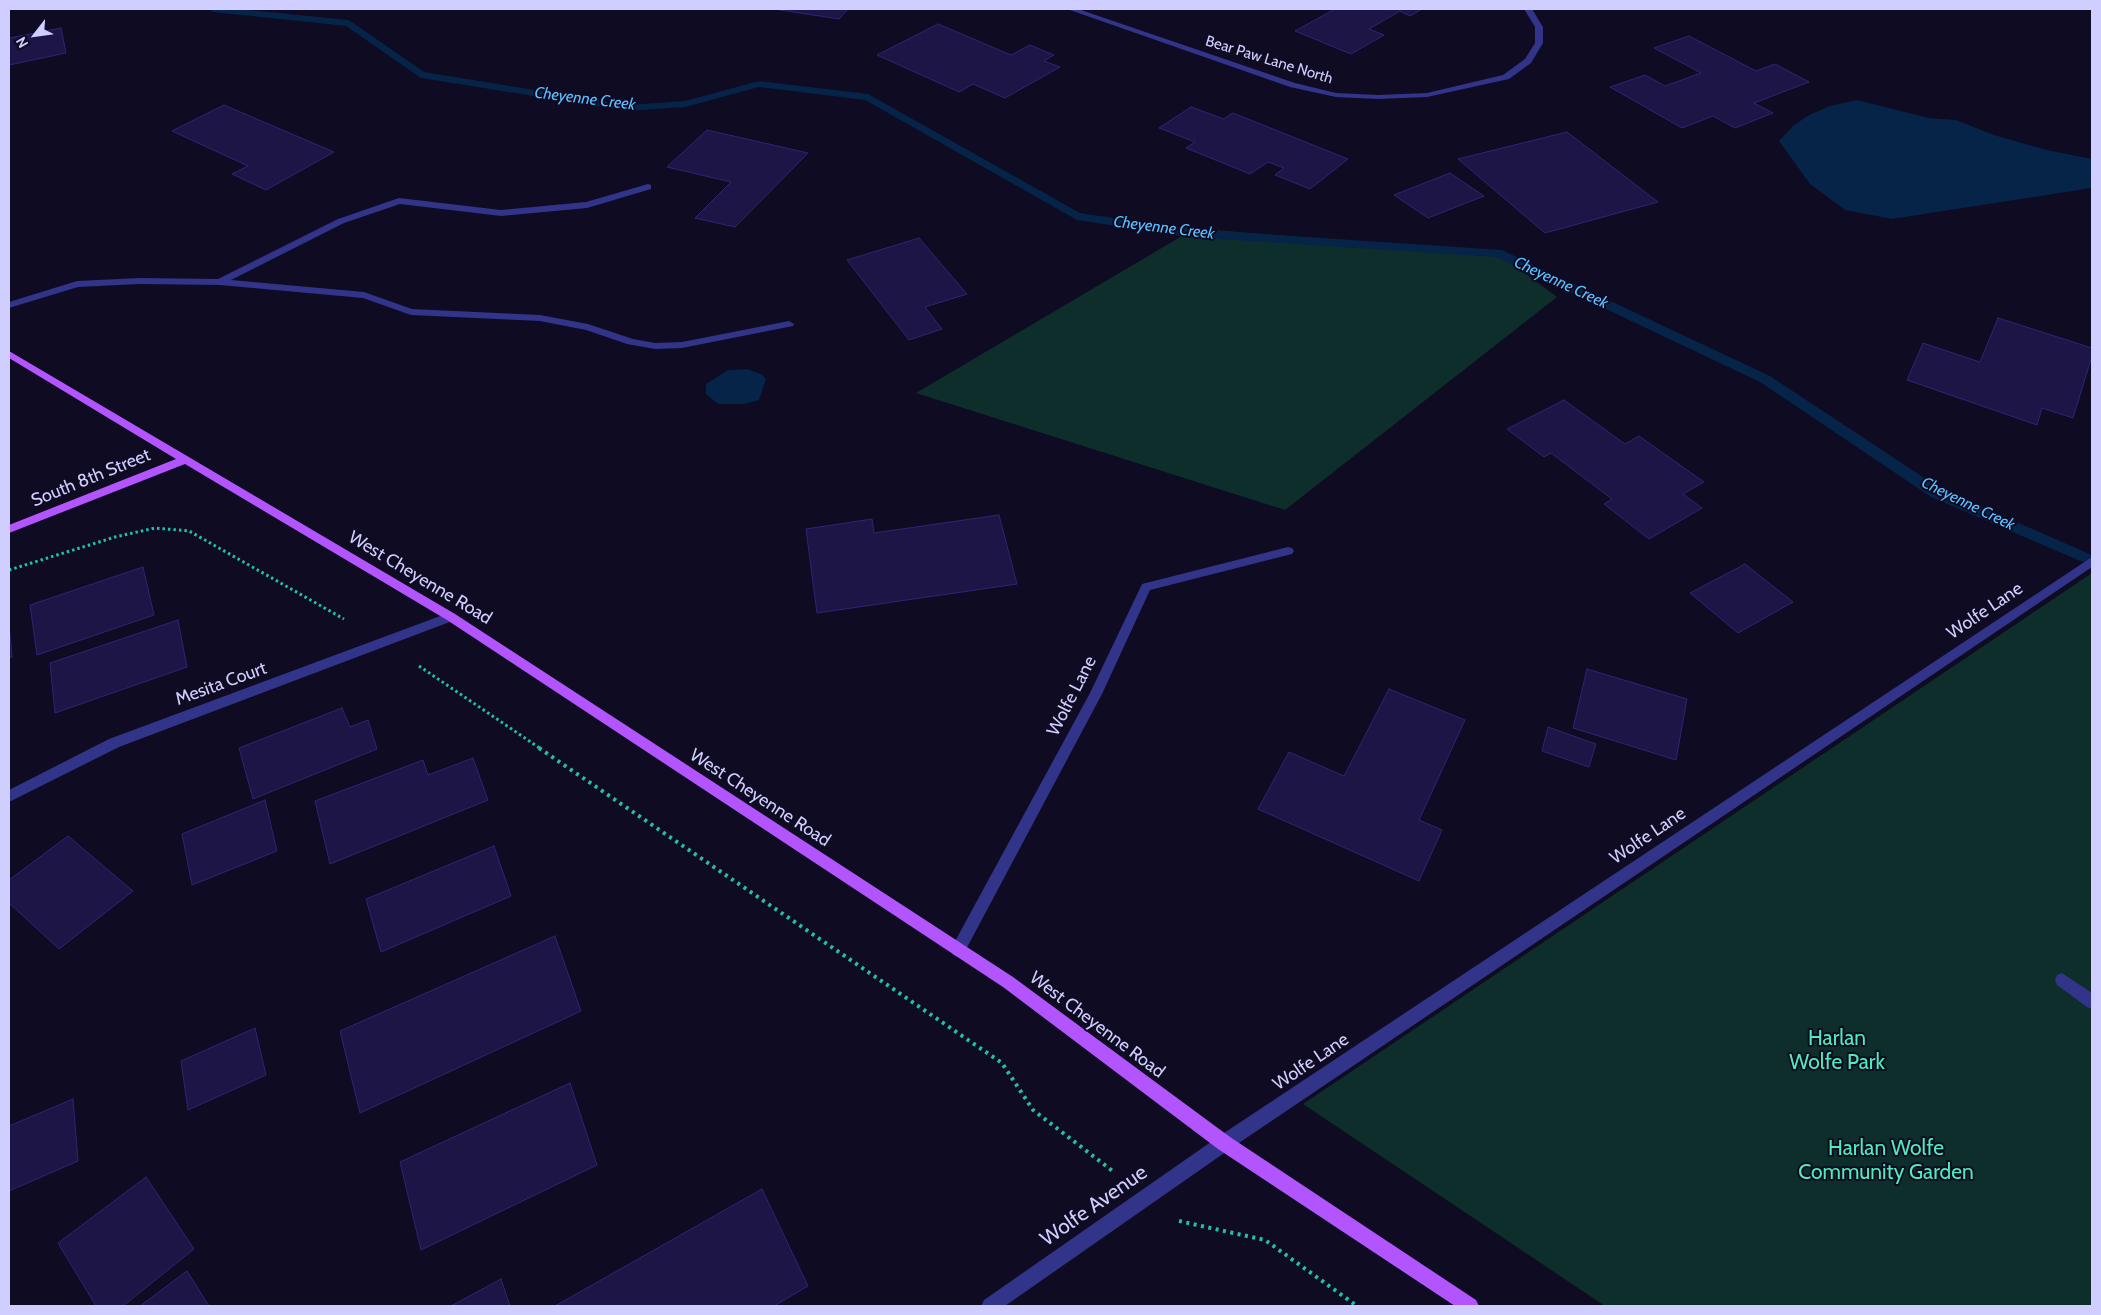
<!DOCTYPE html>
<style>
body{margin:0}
#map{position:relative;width:2101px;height:1315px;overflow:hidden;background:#0e0b23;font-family:Cabin,sans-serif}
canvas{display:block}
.frame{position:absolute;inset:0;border:10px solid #d0ceff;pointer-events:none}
.north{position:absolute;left:10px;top:10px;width:50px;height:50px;-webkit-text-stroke:4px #0e0b23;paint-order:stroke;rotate:240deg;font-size:14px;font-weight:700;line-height:20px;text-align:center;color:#d0ceff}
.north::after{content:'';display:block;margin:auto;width:18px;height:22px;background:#d0ceff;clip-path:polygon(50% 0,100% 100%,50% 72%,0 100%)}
</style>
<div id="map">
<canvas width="2101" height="1315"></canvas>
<div class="frame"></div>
<div class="north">N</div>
</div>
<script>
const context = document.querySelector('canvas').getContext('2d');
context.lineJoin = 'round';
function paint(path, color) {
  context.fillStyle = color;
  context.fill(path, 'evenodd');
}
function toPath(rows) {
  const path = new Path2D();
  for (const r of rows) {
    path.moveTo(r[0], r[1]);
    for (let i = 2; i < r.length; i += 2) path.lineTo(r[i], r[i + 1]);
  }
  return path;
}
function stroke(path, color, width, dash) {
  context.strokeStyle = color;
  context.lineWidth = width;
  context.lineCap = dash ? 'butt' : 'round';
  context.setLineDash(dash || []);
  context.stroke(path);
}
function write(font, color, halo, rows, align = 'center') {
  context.font = font + ' Cabin,sans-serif';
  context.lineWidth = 4;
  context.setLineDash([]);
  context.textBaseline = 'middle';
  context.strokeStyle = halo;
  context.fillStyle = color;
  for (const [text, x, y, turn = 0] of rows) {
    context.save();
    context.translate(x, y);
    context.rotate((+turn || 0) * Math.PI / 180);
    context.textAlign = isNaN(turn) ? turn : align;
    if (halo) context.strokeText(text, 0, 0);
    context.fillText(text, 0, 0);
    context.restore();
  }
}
paint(toPath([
 [1078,219,1498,253,1557,297,1285,510,916,393,1187,233],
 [2092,573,2092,1306,1605,1306,1303,1104]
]), '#0e2e2b');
paint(toPath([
 [1857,100,1929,118,1956,120,1994,135,2047,150,2092,159,2092,188,1892,219,1845,210,1810,184,1779,141,1794,125,1809,115,1830,106],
 [747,369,761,374,766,379,759,400,744,404,718,404,706,394,706,384,728,370]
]), '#062348');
paint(toPath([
 [208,9,239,9,349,20,424,72,627,105,685,101,759,81,868,94,1080,213,1188,229,1502,250,1770,376,1941,489,2092,555,2092,566,1931,497,1760,382,1496,257,1188,237,1077,220,865,100,759,87,685,107,627,111,421,78,346,26,213,12,208,9]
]), '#062348');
const building = toPath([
 [774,9,848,9,839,19,774,9],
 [1335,9,1422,9,1410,16,1400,11,1369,29,1384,35,1351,54,1295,31,1335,9],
 [938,24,1011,55,1030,45,1054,55,1044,61,1060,67,1005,98,973,84,959,92,877,55,938,24],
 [61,28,66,53,9,65,9,38,61,28],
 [1689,36,1756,71,1775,64,1809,82,1754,103,1773,113,1735,128,1713,116,1682,128,1610,87,1645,75,1665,86,1701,73,1654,48,1689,36],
 [224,105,334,152,266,190,232,174,248,166,172,131,224,105],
 [1191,107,1224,119,1233,113,1348,159,1310,189,1275,175,1284,168,1268,162,1250,174,1186,148,1195,142,1159,128,1191,107],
 [707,130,808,153,735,227,695,218,731,182,667,167,707,130],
 [1567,132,1658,202,1545,233,1458,159,1567,132],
 [1450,173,1484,196,1428,218,1394,195,1450,173],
 [919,238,967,294,925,307,942,329,909,340,847,260,919,238],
 [1998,318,2092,348,2092,356,2073,418,2042,408,2037,425,1907,380,1923,343,1980,362,1998,318],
 [1564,400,1625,444,1639,436,1704,482,1683,494,1702,508,1649,539,1604,504,1612,499,1551,453,1544,457,1507,429,1564,400],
 [999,515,1017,584,817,613,806,529,872,519,874,533,999,515],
 [1745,564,1793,602,1738,633,1690,593,1745,564],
 [143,567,154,615,37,655,30,605,143,567],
 [178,620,187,667,55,713,50,663,178,620],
 [9,624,12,657,9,658,9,624],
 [1587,669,1687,699,1676,760,1573,728,1587,669],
 [1389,689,1465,720,1419,820,1442,830,1419,881,1258,809,1289,752,1344,776,1389,689],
 [342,708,350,727,368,720,377,749,253,799,239,748,342,708],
 [1548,727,1596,744,1589,767,1542,751,1548,727],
 [473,758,488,800,330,864,315,801,423,760,428,775,473,758],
 [265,800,277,851,192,885,182,834,265,800],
 [68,836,133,891,59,949,9,903,9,880,68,836],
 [494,846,511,896,381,952,366,899,494,846],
 [555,936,581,1011,360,1113,340,1031,555,936],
 [255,1028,266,1075,188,1110,181,1061,255,1028],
 [570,1083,597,1165,421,1250,400,1162,570,1083],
 [73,1099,78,1161,9,1191,9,1126,73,1099],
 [146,1177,194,1249,123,1306,96,1306,58,1243,146,1177],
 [762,1189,808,1286,774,1306,555,1306,762,1189],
 [187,1271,209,1306,140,1306,187,1271],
 [501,1279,510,1306,451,1306,501,1279]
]);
paint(building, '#1c1546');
stroke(building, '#2f2575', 1);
stroke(toPath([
 [9,570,115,537,155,528,189,531,344,619],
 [419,666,541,749]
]), '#21c0ab', 3, [2.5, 3]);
stroke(toPath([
 [539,748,1002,1063,1033,1110,1114,1172],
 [1179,1221,1265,1240,1357,1306]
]), '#21c0ab', 4, [3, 4.5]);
paint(toPath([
 [1067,9,1078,9,1295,83,1336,93,1378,95,1427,93,1503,75,1525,59,1535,43,1535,27,1524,9,1532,9,1543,27,1543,43,1531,63,1509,79,1427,97,1378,99,1336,97,1290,87,1067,9],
 [648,184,651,185,651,189,587,208,501,216,400,204,344,223,231,280,364,292,412,309,540,315,588,324,633,339,655,343,682,342,789,321,794,324,793,326,682,348,655,349,627,344,586,330,540,321,411,315,363,298,220,285,139,284,78,287,9,308,9,302,77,281,139,278,218,279,338,219,399,198,501,210,586,202,648,184],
 [1288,547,1292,548,1294,551,1292,554,1150,590,1102,694,963,955,958,957,953,955,951,950,953,945,1090,693,1142,584,1288,547],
 [2092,557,2092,567,1230,1149,1005,1306,981,1306,984,1300,1218,1137,2092,557],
 [451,612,455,614,457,617,455,620,119,747,9,802,9,790,109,739,451,612],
 [2062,973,2092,993,2092,1009,2087,1007,2057,985,2055,980,2057,975,2062,973]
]), '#313488');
paint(toPath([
 [9,351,455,614,1013,977,1230,1137,1476,1300,1479,1306,1455,1306,1218,1149,1003,987,447,620,185,464,9,533,9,525,176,459,9,358,9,351]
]), '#b355ff');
write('15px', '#d0ceff', '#0e0b23', [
 ["Bear Paw Lane North",1269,60,17]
]);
write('italic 16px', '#5cbfff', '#0e0b23', [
 ["Cheyenne Creek",585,99,7],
 ["Cheyenne Creek",1164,228,7],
 ["Cheyenne Creek",1561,283,25],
 ["Cheyenne Creek",1968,504,26]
]);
write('18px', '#d0ceff', '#0e0b23', [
 ["South 8th Street",91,478,-22],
 ["West Cheyenne Road",420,578,31],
 ["Wolfe Lane",1985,611,-34],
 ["Mesita Court",221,684,-20],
 ["Wolfe Lane",1072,696,-63],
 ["West Cheyenne Road",760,798,33],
 ["Wolfe Lane",1648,836,-34],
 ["West Cheyenne Road",1097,1025,37],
 ["Wolfe Lane",1311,1062,-34]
]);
write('21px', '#4decb8', '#0e0b23', [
 ["Harlan",1837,1039],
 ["Wolfe Park",1837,1063],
 ["Harlan Wolfe",1886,1149],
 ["Community Garden",1886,1173]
]);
write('21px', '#d0ceff', '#0e0b23', [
 ["Wolfe Avenue",1094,1206,-35]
]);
</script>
